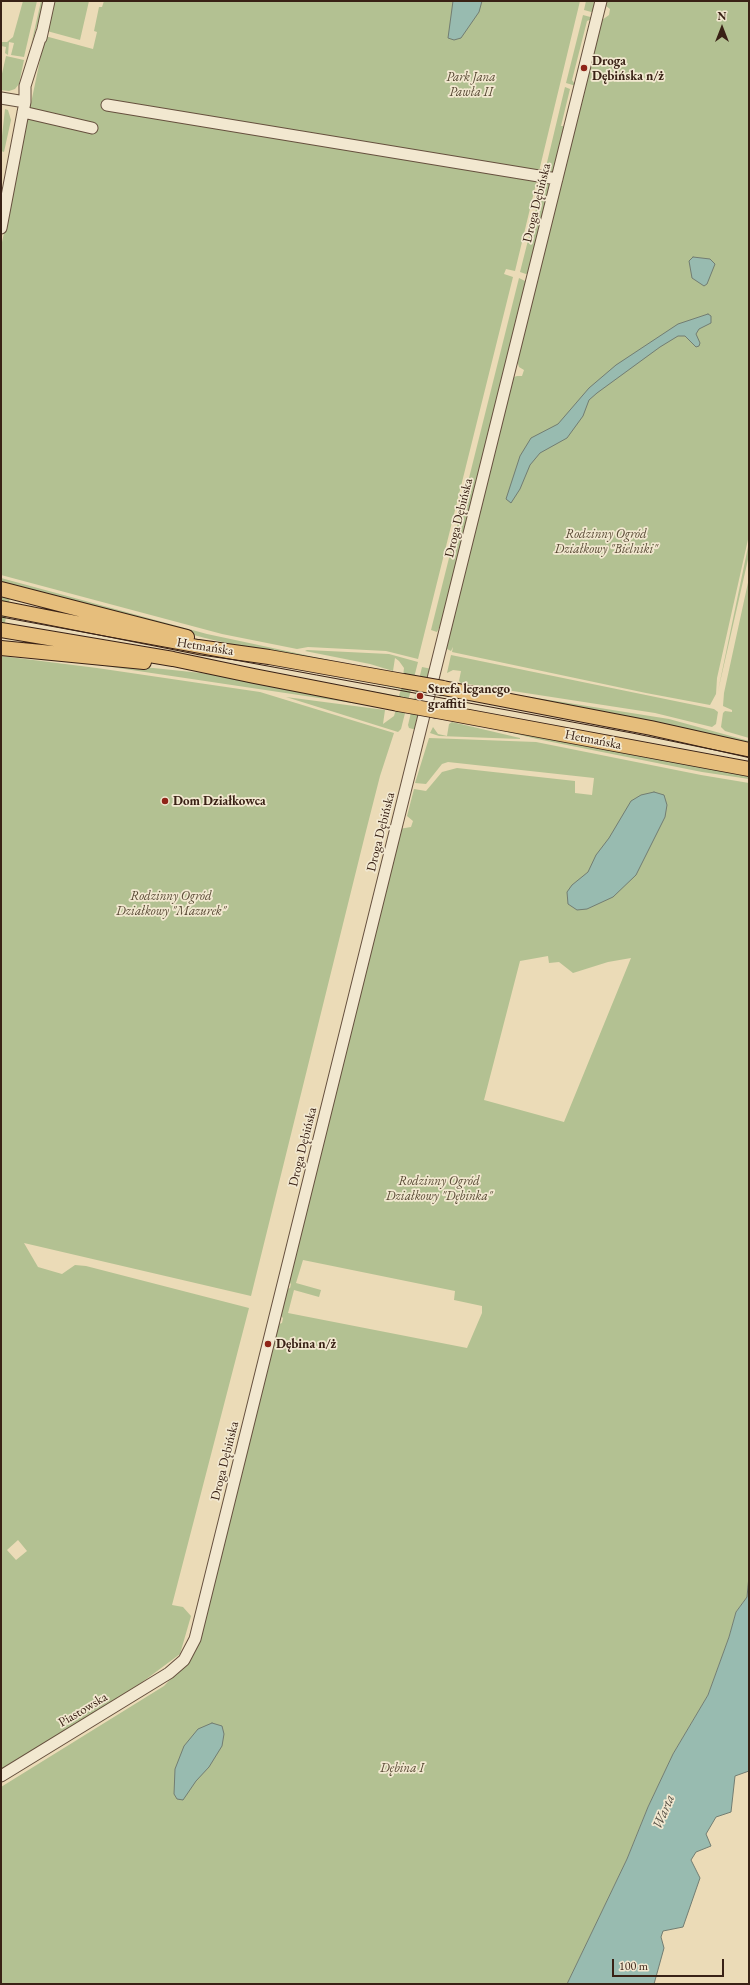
<!DOCTYPE html>
<meta charset="utf-8">
<style>
body{margin:0}
#map{position:relative;width:750px;height:1985px;overflow:hidden;background:#ebdbb7;font-family:"EB Garamond",serif}
canvas{display:block}
.frame{position:absolute;inset:0;border:2px solid #392115;pointer-events:none}
.north{position:absolute;left:702px;top:8px;width:40px;height:40px;-webkit-text-stroke:3px #f2e8d0;paint-order:stroke;rotate:0deg;font-size:11px;font-weight:700;line-height:16px;text-align:center;color:#392115}
.north::after{content:'';display:block;margin:auto;width:14px;height:18px;background:#392115;clip-path:polygon(50% 0,100% 100%,50% 72%,0 100%)}
.scale{position:absolute;left:612px;top:1959px;width:112px;height:18px;box-sizing:border-box;border:2px solid #392115;border-top:0;padding-left:5px;font-size:12px;line-height:14px;white-space:nowrap;color:#392115;-webkit-text-stroke:3px #f2e8d0;paint-order:stroke}
</style>
<div id="map">
<canvas width="750" height="1985"></canvas>
<div class="frame"></div>
<div class="north">N</div>
<div class="scale">100 m</div>
</div>
<script>
const context = document.querySelector('canvas').getContext('2d');
context.lineJoin = 'round';
function paint(path, color) {
  context.fillStyle = color;
  context.fill(path, 'evenodd');
}
function toPath(rows) {
  const path = new Path2D();
  for (const r of rows) {
    path.moveTo(r[0], r[1]);
    for (let i = 2; i < r.length; i += 2) path.lineTo(r[i], r[i + 1]);
  }
  return path;
}
function stroke(path, color, width, dash) {
  context.strokeStyle = color;
  context.lineWidth = width;
  context.lineCap = dash ? 'butt' : 'round';
  context.setLineDash(dash || []);
  context.stroke(path);
}
function write(font, color, halo, rows, align = 'center') {
  context.font = font + ' "EB Garamond",serif';
  context.lineWidth = 3.5;
  context.setLineDash([]);
  context.textBaseline = 'middle';
  context.strokeStyle = halo;
  context.fillStyle = color;
  for (const [text, x, y, turn = 0] of rows) {
    context.save();
    context.translate(x, y);
    context.rotate((+turn || 0) * Math.PI / 180);
    context.textAlign = isNaN(turn) ? turn : align;
    if (halo) context.strokeText(text, 0, 0);
    context.fillText(text, 0, 0);
    context.restore();
  }
}
paint(toPath([
 [23,1,37,1,24,57,11,55,14,43,9,42,8,55,5,53,6,47,1,46,1,42,7,42,13,37],
 [41,1,43,1,41,13,31,45],
 [53,1,89,1,80,40,47,31],
 [104,1,580,1,515,271,506,269,504,274,513,277,418,659,386,651,308,647,297,649,222,634,1,575,1,247,45,36,93,49,97,32,94,31,99,7,102,7],
 [586,1,598,1,595,13,584,10],
 [604,1,749,1,749,535,717,678,716,694,710,705,646,693,452,652,453,647,451,651,445,648,511,378,517,376,522,376,524,370,519,367,517,361,602,20,609,15,610,9,606,6],
 [583,15,594,18,587,21,572,80,576,86,566,83],
 [6,56,24,60,19,84,15,89,9,91,1,90,1,78],
 [565,87,570,89,561,126,563,126,564,138,555,173,544,175],
 [5,109,8,110,11,120,4,152,1,151,1,145],
 [543,181,550,182,529,273,526,274,520,272],
 [519,278,527,282,447,611,437,632,431,630],
 [749,542,749,555,718,691],
 [1,578,207,634,371,669,235,645,205,638,1,583],
 [749,578,749,738,725,731,721,727,723,713,725,711,732,712,732,710,723,706,724,693],
 [1,593,11,597,9,601,1,644],
 [307,650,389,654,418,662,401,729,398,732,286,697,385,710,383,724,394,716,399,699,326,683,399,696,401,689,327,674,402,685,404,668,399,661,395,658,393,671,370,664,305,651],
 [1,652,220,675,360,701,359,704,98,665,1,654],
 [451,655,714,709,718,712,716,724,712,727,655,713,461,683,459,681,461,671,453,670,447,673],
 [1,656,97,668,260,692,394,733,380,776,365,835,251,1296,24,1243,38,1267,62,1274,75,1265,86,1266,249,1308,172,1605,183,1607,191,1616,180,1654,141,1683,1,1770],
 [18,1540,27,1551,16,1560,7,1550],
 [422,667,432,669,417,730,409,728,408,725],
 [468,687,669,719,749,741,749,745],
 [458,720,749,775,749,779,702,772,537,739],
 [452,722,520,738,520,739,439,736,430,733,433,727,438,734,447,736,449,724],
 [429,738,536,742,701,775,749,783,749,1576,747,1597,736,1612,729,1637,708,1695,673,1754,648,1807,627,1859,567,1984,1,1984,1,1787,164,1686,185,1664,279,1324,282,1323,283,1318,281,1316,287,1289,290,1288,291,1284,289,1282,382,908,399,829,411,827,413,821,407,816,414,789,426,791,442,772,457,768,575,781,575,793,592,795,594,778,448,762,442,764,426,784,415,783],
 [548,956,549,963,559,962,573,973,608,962,631,958,564,1122,484,1100,520,961],
 [303,1260,455,1291,454,1300,482,1306,482,1313,467,1348,288,1313,294,1290,319,1297,321,1290,296,1283]
]), '#b3c192');
const water = toPath([
 [453,1,482,1,479,12,461,38,454,40,448,38,453,1],
 [693,257,710,259,715,264,707,284,704,286,692,278,689,261,693,257],
 [708,314,711,316,711,323,699,329,696,334,700,343,699,346,696,347,685,336,678,336,660,347,597,393,589,400,583,416,567,438,540,453,530,465,520,489,511,503,506,499,520,456,531,438,558,424,589,388,616,365,678,324,708,314],
 [654,792,664,795,667,805,665,817,636,875,613,897,587,909,577,910,568,904,567,892,572,885,588,872,596,855,609,838,631,801,641,795,654,792],
 [749,1576,749,1771,735,1776,731,1812,716,1817,706,1834,711,1846,696,1852,691,1860,700,1878,683,1927,663,1931,661,1937,664,1948,654,1984,567,1984,627,1859,648,1807,673,1754,708,1695,729,1637,736,1612,747,1597,749,1576],
 [212,1723,222,1726,224,1734,222,1746,209,1767,196,1781,183,1800,177,1799,174,1794,175,1769,184,1746,198,1729,212,1723]
]);
paint(water, '#98bbb0');
stroke(water, '#727d72', 1);
const minor = toPath([
 [41,38,49,1],
 [1,98,25,102],
 [107,105,557,179],
 [23,112,92,128],
 [1,228,25,102,25,86,42,32],
 [1,1776,169,1673,184,1660,195,1639,601,1]
]);
const major = toPath([
 [1,589,187,637],
 [1,608,198,647,269,657,403,681],
 [1,630,173,659,254,676,398,704],
 [1,648,144,662],
 [443,688,651,728,749,750],
 [437,711,749,769]
]);
stroke(minor, '#66503e', 13);
stroke(major, '#392115', 16);
stroke(minor, '#f2e8d0', 11);
stroke(major, '#e6be7c', 14);
stroke(toPath([
 [1,617,632,733,749,757]
]), '#392115', 1);
const majorBridge = toPath([
 [403,681,443,688],
 [398,704,437,711]
]);
stroke(majorBridge, '#392115', 16, []);
stroke(majorBridge, '#e6be7c', 14);
for (const [x, y, r, color] of [
 [584,68,4,"#8f2418"],
 [420,696,4,"#8f2418"],
 [165,801,4,"#8f2418"],
 [268,1344,4,"#8f2418"]
]) {
  const dot = new Path2D();
  dot.arc(x, y, r, 0, 2 * Math.PI);
  context.fillStyle = color;
  context.fill(dot);
  stroke(dot, '#f2e8d0', 1.5);
}
write('bold 13px', '#392115', '#f2e8d0', [
 ["Droga",592,61],
 ["Dębińska n/ż",592,76],
 ["Strefa leganego",428,689],
 ["graffiti",428,704],
 ["Dom Działkowca",173,801],
 ["Dębina n/ż",276,1344]
], 'left');
write('italic 13px', '#584934', '#f2e8d0', [
 ["Park Jana",471,77],
 ["Pawła II",471,92],
 ["Rodzinny Ogród",606,534],
 ["Działkowy \"Bielniki\"",606,549],
 ["Rodzinny Ogród",171,896],
 ["Działkowy \"Mazurek\"",171,911],
 ["Rodzinny Ogród",439,1181],
 ["Działkowy \"Dębinka\"",439,1196],
 ["Dębina I",402,1768]
]);
write('13px', '#392115', '#f2e8d0', [
 ["Droga Dębińska",537,203,-76],
 ["Droga Dębińska",459,518,-76],
 ["Hetmańska",205,647,9],
 ["Hetmańska",593,740,11],
 ["Droga Dębińska",381,832,-76],
 ["Droga Dębińska",303,1147,-76],
 ["Droga Dębińska",225,1461,-76],
 ["Piastowska",83,1710,-31]
]);
write('italic 14px', '#564f44', '#f2e8d0', [
 ["Warta",664,1812,-67]
]);
</script>
